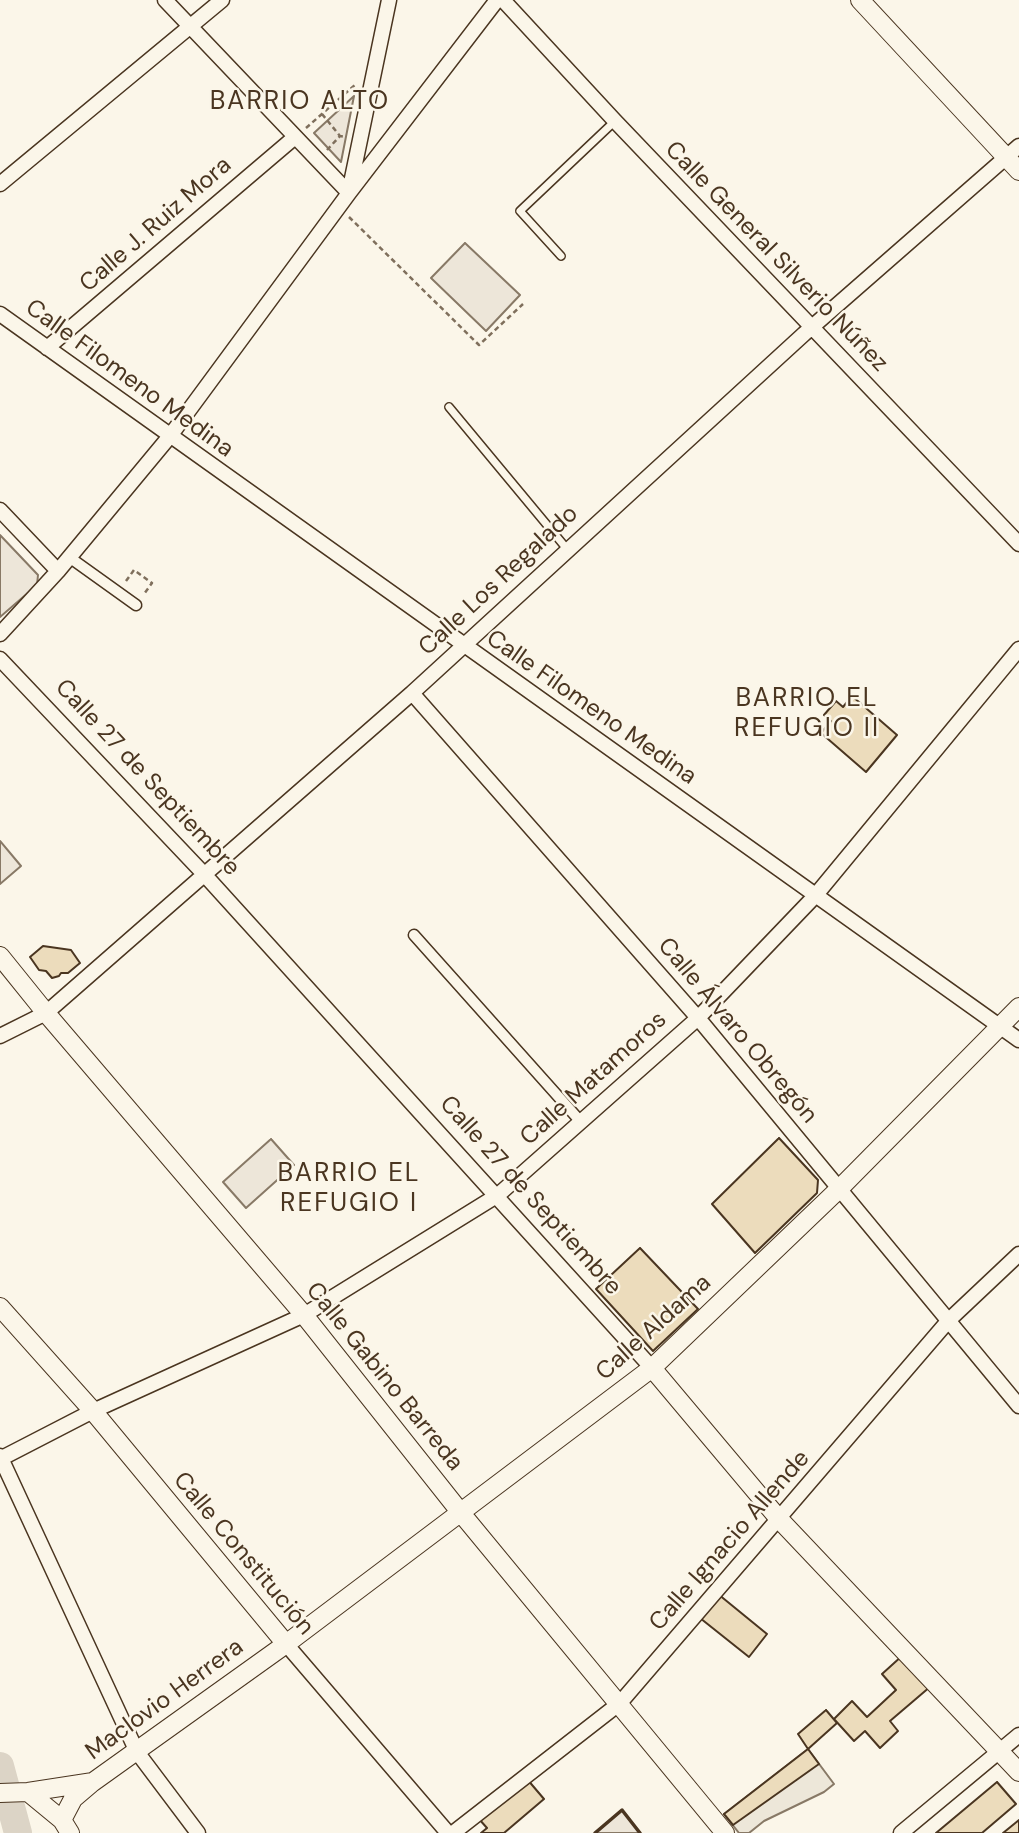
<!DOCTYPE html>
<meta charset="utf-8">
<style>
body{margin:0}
canvas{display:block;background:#fbf6e9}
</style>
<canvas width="1019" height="1833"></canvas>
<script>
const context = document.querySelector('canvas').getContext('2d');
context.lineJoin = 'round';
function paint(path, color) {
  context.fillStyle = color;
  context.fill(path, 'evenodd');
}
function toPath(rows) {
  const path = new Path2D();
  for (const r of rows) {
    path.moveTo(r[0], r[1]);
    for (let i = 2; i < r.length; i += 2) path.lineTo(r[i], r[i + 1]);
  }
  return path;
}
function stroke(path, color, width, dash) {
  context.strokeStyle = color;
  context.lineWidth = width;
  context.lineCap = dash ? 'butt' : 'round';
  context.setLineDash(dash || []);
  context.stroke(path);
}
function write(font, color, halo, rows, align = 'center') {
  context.font = font + ' "DM Sans",sans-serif';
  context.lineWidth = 5;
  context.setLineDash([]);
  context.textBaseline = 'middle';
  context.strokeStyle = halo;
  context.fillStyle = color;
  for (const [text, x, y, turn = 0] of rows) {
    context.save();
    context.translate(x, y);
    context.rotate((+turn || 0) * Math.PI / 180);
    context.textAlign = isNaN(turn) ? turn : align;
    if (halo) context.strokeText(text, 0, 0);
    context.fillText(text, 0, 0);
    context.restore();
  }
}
const green = toPath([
 [354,96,341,162,314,133,354,96],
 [465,243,520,295,486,331,431,278,465,243],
 [0,535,38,575,37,585,0,617,0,535],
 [0,841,21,866,0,884,0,841],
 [271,1139,294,1165,246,1208,223,1182,271,1139],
 [622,1810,640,1833,595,1833,622,1810]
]);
paint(green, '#ede6d9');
stroke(green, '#887966', 2);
const parking = toPath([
 [808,1749,834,1784,824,1792,764,1821,749,1833,739,1833,724,1814,808,1749]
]);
paint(parking, '#ede7d9');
stroke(parking, '#887966', 2);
stroke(toPath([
 [0,1766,18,1833]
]), '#dcd4c6', 28);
const building = toPath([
 [852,696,897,735,866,772,821,733,831,721,824,715,836,701,843,707,852,696],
 [43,946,71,950,80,963,68,973,61,973,59,976,52,978,46,971,39,970,30,957,43,946],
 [779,1138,818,1180,817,1193,755,1253,712,1204,779,1138],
 [640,1248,698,1309,653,1351,596,1289,640,1248],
 [718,1594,767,1634,749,1657,700,1618,718,1594],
 [903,1655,931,1686,890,1721,898,1731,880,1748,865,1731,854,1741,834,1719,852,1701,867,1717,896,1690,882,1674,903,1655],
 [826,1710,837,1723,808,1749,798,1734,826,1710],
 [808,1749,819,1764,733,1825,724,1814,808,1749],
 [527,1779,544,1799,504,1833,481,1833,487,1828,479,1819,527,1779],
 [997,1782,1016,1804,982,1833,936,1833,997,1782],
 [1019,1820,1019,1833,1003,1833,1019,1820]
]);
paint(building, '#ecdcbc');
stroke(building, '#4a3520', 2);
const service = toPath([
 [561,256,520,211,615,121],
 [449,407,567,549]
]);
const pedestrian = toPath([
 [69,557,136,605],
 [414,935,581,1122]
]);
const minor = toPath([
 [165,0,349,193],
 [503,0,615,121,1019,544],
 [0,184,222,0],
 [350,188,389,0],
 [0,314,1019,1040],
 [47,348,295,137],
 [0,510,58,571],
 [0,634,58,571,170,436,349,193,497,0],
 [0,659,203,873,652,1368],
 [412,693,698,1018,1019,1406],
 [0,1036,46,1013,412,693,804,334,1019,146],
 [0,1456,137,1752,198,1833],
 [0,1459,93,1411,304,1315,498,1195,698,1018,815,896,1019,649],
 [286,1644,448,1833],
 [453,1833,620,1703,949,1320,1019,1254],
 [901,1833,1019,1735]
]);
const tertiary = toPath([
 [860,0,1019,171],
 [0,956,46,1013,304,1315,461,1513,725,1833],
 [0,1307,93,1411,286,1644],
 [652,1368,779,1519,1019,1772],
 [28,1792,62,1820,70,1833],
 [0,1793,28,1792,93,1782],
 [62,1820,73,1799,93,1782,286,1644,652,1368,839,1189,1019,1007]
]);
stroke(service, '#4a3520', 10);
stroke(pedestrian, '#4a3520', 13);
stroke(minor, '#4a3520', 17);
stroke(tertiary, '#4a3520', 20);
stroke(toPath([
 [322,114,340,136],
 [306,128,356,84],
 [327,150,340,136,346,137],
 [349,217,479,345,523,304],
 [126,581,134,570,152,583,144,594]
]), '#7f6f5c', 2.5, [5, 3.5]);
stroke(service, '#fbf6e9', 7);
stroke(pedestrian, '#fbf6e9', 10);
stroke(minor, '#fbf6e9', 14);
stroke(tertiary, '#fbf6e9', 18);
stroke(toPath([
 [595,1833,622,1810,640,1833]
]), '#4a3520', 3.5);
write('24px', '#4a3520', '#fbf6e9', [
 ["Calle J. Ruiz Mora",156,225,-41],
 ["Calle General Silverio Núñez",776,257,46],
 ["Calle Filomeno Medina",129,379,36],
 ["Calle Los Regalado",499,581,-43],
 ["Calle Filomeno Medina",591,708,35],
 ["Calle 27 de Septiembre",147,778,47],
 ["Calle Álvaro Obregón",737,1031,50],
 ["Calle Matamoros",594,1079,-42],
 ["Calle 27 de Septiembre",530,1196,48],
 ["Calle Aldama",654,1328,-42],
 ["Calle Gabino Barreda",384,1377,51],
 ["Calle Ignacio Allende",730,1541,-49],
 ["Calle Constitución",243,1554,50],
 ["Maclovio Herrera",165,1700,-36]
]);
context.letterSpacing = '2px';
write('26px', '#4a3520', '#fbf6e9', [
 ["BARRIO ALTO",300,102],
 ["BARRIO EL",807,699],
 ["REFUGIO II",807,729],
 ["BARRIO EL",349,1174],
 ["REFUGIO I",349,1204]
]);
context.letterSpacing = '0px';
</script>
